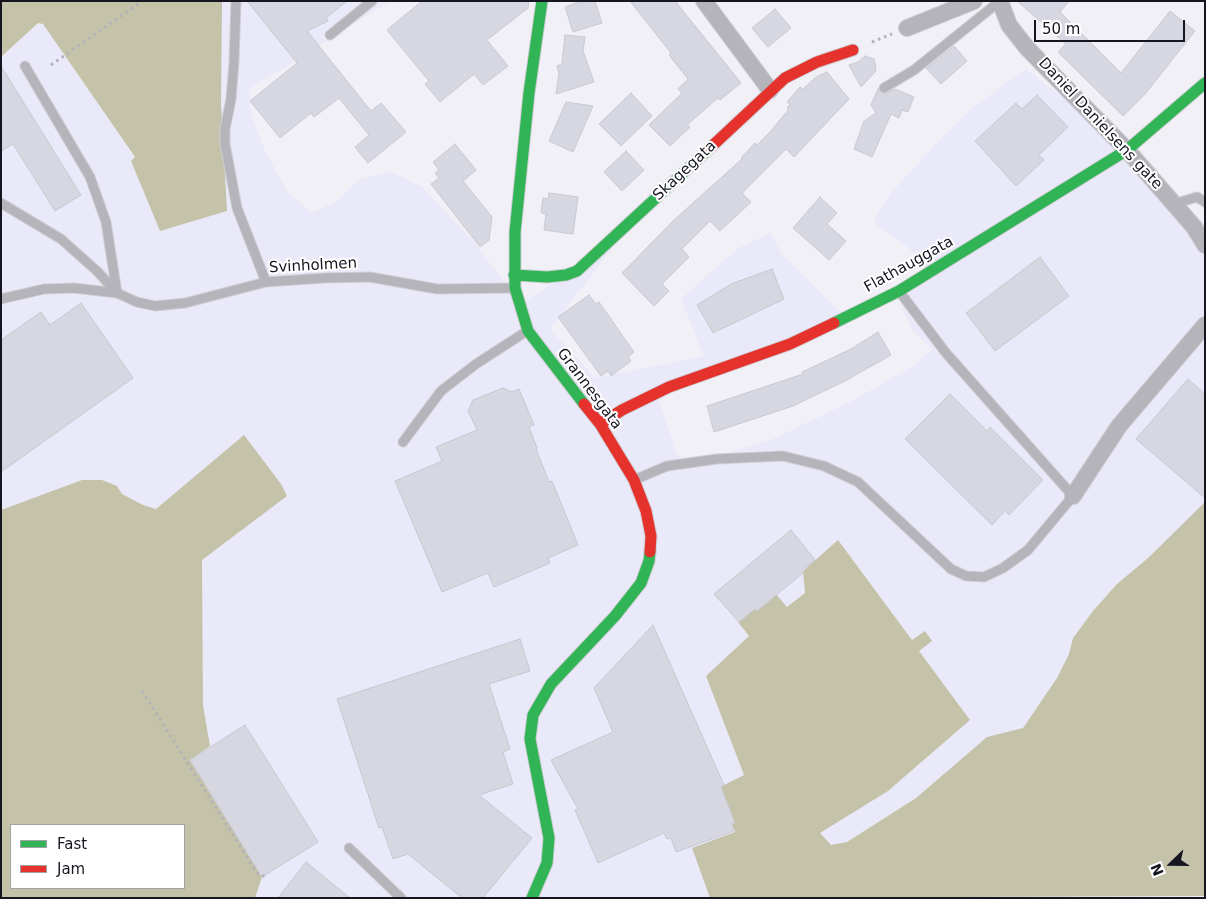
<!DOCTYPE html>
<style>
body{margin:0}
#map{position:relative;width:1206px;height:899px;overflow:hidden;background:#f0f0f6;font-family:"DejaVu Sans",sans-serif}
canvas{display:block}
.frame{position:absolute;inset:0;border:2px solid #161621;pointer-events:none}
.legend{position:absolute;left:10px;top:824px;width:175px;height:65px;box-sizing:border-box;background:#fff;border:1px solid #a2a2a6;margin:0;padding:6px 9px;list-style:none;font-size:15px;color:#161621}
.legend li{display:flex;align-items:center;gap:10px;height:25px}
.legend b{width:25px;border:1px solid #a2a2a6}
.north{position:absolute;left:1146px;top:839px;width:50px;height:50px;-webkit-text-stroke:4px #fff;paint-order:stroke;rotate:248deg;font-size:14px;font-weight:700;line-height:20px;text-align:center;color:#161621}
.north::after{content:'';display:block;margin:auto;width:18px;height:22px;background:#161621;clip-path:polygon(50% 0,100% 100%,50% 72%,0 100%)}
.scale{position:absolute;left:1034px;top:20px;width:151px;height:22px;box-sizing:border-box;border:2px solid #161621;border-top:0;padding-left:6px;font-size:15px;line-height:18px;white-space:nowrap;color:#161621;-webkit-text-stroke:4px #fff;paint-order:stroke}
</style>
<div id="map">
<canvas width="1206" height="899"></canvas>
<div class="frame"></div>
<ul class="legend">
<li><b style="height:6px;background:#30b455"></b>Fast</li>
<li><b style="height:6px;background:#e5322d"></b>Jam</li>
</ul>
<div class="north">N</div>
<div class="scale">50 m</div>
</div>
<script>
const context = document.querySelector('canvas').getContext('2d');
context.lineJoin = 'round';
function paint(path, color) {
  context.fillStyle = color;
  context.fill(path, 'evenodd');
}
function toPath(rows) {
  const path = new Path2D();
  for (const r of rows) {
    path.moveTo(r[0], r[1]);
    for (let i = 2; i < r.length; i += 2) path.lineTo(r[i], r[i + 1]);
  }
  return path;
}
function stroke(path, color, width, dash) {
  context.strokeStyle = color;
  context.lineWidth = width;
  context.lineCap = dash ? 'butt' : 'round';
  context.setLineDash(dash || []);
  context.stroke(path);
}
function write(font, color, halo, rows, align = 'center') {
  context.font = font + ' "DejaVu Sans",sans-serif';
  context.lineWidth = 4;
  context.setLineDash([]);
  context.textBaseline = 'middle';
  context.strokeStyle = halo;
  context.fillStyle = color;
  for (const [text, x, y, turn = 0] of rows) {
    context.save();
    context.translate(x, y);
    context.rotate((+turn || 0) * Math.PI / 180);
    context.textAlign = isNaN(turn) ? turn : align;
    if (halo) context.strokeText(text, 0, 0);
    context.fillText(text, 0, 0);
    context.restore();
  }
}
paint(toPath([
 [222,1,390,1,249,89,251,115,265,151,287,191,311,213,335,202,361,179,391,172,422,187,475,243,520,304,617,242,550,329,595,378,704,356,681,299,737,249,770,233,784,257,846,317,658,399,676,451,686,466,771,440,852,401,913,366,932,350,912,330,901,305,925,273,911,250,875,224,875,217,891,193,946,133,974,107,1026,69,1133,152,1205,225,1205,502,1148,558,1117,584,1093,611,1073,638,1069,654,1057,678,1023,728,987,737,916,798,847,842,830,845,819,833,888,791,970,720,919,651,926,631,913,641,839,541,803,571,805,592,787,607,738,622,749,636,706,676,744,775,718,789,735,832,692,848,710,898,255,898,262,876,190,759,210,746,203,705,202,560,240,532,244,435,156,509,143,505,122,494,117,486,82,480,1,510,1,57,39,22,43,24,135,158,131,161,161,231,221,104]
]), '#e9e9fa');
paint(toPath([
 [1,1,222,1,221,104,227,211,160,231,131,161,135,157,43,24,38,23,1,57],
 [244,435,281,484,287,496,202,560,203,705,210,746,190,760,262,877,255,898,1,898,1,510,82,480,102,480,117,486,122,494,143,505,156,509],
 [11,825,184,825,184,888,11,888],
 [1205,502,1205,896,710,898,692,848,735,832,718,788,744,775,706,676,749,636,738,622,775,593,787,607,805,593,803,571,838,540,912,640,925,631,932,641,919,651,970,720,888,791,820,833,831,845,847,842,916,798,987,737,1023,728,1057,678,1069,654,1073,638,1093,611,1117,584,1148,558]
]), '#c4c2a8');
const building = toPath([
 [247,1,347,1,326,18,328,21,307,31,371,111,381,103,406,132,368,163,355,147,369,135,339,98,314,117,311,113,280,138,250,101,297,63,247,1],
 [422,1,529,1,528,8,487,40,508,66,483,85,474,74,440,102,425,84,429,81,387,30,422,1],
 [582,1,595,1,602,23,573,32,565,7,582,1],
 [630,1,675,1,741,83,720,100,718,98,687,125,690,127,670,146,649,125,682,93,678,89,688,79,669,55,671,53,630,1],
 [1017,1,1069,1,1060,12,1121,73,1170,11,1195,31,1145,94,1123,116,1058,52,1066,44,1017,1],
 [775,9,791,28,768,47,752,28,775,9],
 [565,35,585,37,583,51,594,82,556,94,559,73,557,66,562,64,565,35],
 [954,46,967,61,941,84,926,68,954,46],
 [865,56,874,59,876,67,875,72,861,87,849,65,858,62,865,56],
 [1,66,81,195,55,211,13,144,1,151,1,66],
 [827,72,849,99,794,157,786,149,742,193,751,202,720,231,710,221,682,249,689,257,662,284,669,291,654,306,622,273,674,220,742,159,741,158,755,143,757,145,770,132,789,109,787,108,790,104,787,102,800,87,803,89,816,77,827,72],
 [878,89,885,94,895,89,914,97,908,112,902,110,899,118,891,114,872,157,854,149,864,121,876,113,871,105,878,89],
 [631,93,652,116,621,146,599,124,631,93],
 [1037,95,1068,127,1039,155,1044,160,1016,186,975,141,1016,103,1022,109,1037,95],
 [566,102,593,106,573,152,549,141,566,102],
 [455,144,476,170,463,181,492,217,489,240,480,247,431,184,439,178,435,173,439,170,433,162,455,144],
 [626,151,644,170,622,191,604,172,626,151],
 [549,193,578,197,573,234,544,230,546,214,541,213,543,198,548,199,549,193],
 [820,197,837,213,827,224,846,241,829,260,793,228,820,197],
 [1040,257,1069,296,995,351,966,313,1040,257],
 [772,269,784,299,713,333,697,305,731,284,772,269],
 [589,295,596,304,599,302,634,352,628,357,631,361,611,376,608,371,601,376,558,317,589,295],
 [81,303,133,378,1,472,1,340,41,312,50,325,81,303],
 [878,332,891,355,845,381,793,406,714,432,707,406,803,374,802,372,851,349,878,332],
 [1188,379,1205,394,1205,498,1136,439,1188,379],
 [503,388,512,392,519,389,534,425,529,427,537,448,536,449,549,482,552,481,578,545,548,558,550,563,494,587,488,573,442,592,395,481,442,461,436,447,477,430,468,411,473,400,503,388],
 [950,394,987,431,990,427,1043,480,1009,515,1005,511,992,525,905,439,950,394],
 [791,530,815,560,801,571,803,573,757,611,755,609,739,622,714,594,791,530],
 [653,625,724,785,721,787,735,823,732,824,734,831,676,852,671,838,667,839,664,833,598,863,575,810,578,809,551,760,613,732,594,688,653,625],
 [520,639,530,671,489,684,510,749,503,752,513,784,479,795,532,838,483,898,462,898,408,854,393,859,382,827,379,828,337,699,520,639],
 [245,725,318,842,262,877,190,760,245,725],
 [306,862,350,898,278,898,306,862]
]);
paint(building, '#d7d7e2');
stroke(building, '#c8c8d1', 1);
const lane = toPath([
 [236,1,234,62,231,99,225,129,225,144,237,208,266,282],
 [330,35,372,1],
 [25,66,90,177,106,222,117,293],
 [884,88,914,70,1000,1],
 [1,203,61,239,97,271,117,293],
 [1174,204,1197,197,1205,202],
 [1,299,44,289,74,288,117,293,137,302,155,306,185,303,266,282,324,278,370,277,437,289,514,288],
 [403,442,441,391,476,364,527,331],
 [634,480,667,466,717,459,783,456,824,466,858,482,951,569,966,576,984,577,1003,568,1028,550,1073,496,946,353,899,291],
 [349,848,401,898]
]);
const street = toPath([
 [704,1,770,90],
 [1000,1,1009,25,1027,48,1127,150,1194,227,1205,245],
 [907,28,974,1],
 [1073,496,1119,426,1205,325]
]);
const fast = toPath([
 [542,1,529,93,515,232,515,288,528,331,584,404],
 [514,275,547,277,566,275,577,271,710,148],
 [834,323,899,291,1127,150,1205,83],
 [532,898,547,863,549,838,530,739,533,715,551,684,615,616,641,583,649,561,650,552]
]);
const jam = toPath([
 [710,148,785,78,817,62,853,50],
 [584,404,600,424,634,480,646,511,651,536,650,552],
 [600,424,622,410,669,387,790,344,834,323]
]);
stroke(lane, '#ceced3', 11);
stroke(street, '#ceced3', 18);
stroke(fast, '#ceced3', 13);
stroke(jam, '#ceced3', 13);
stroke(toPath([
 [872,42,892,34],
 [51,65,142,1],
 [142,691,257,873,266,877]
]), '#b2b2b6', 3, [2.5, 4]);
stroke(lane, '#b4b4ba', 9);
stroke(street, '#b4b4ba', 16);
stroke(fast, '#30b455', 11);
stroke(jam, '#e5322d', 11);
write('15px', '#161621', '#fff', [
 ["Daniel Danielsens gate",1100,124,47],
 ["Skagegata",685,171,-43],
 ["Flathauggata",909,265,-29],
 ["Svinholmen",313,266,-3],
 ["Grannesgata",589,389,53]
]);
</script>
